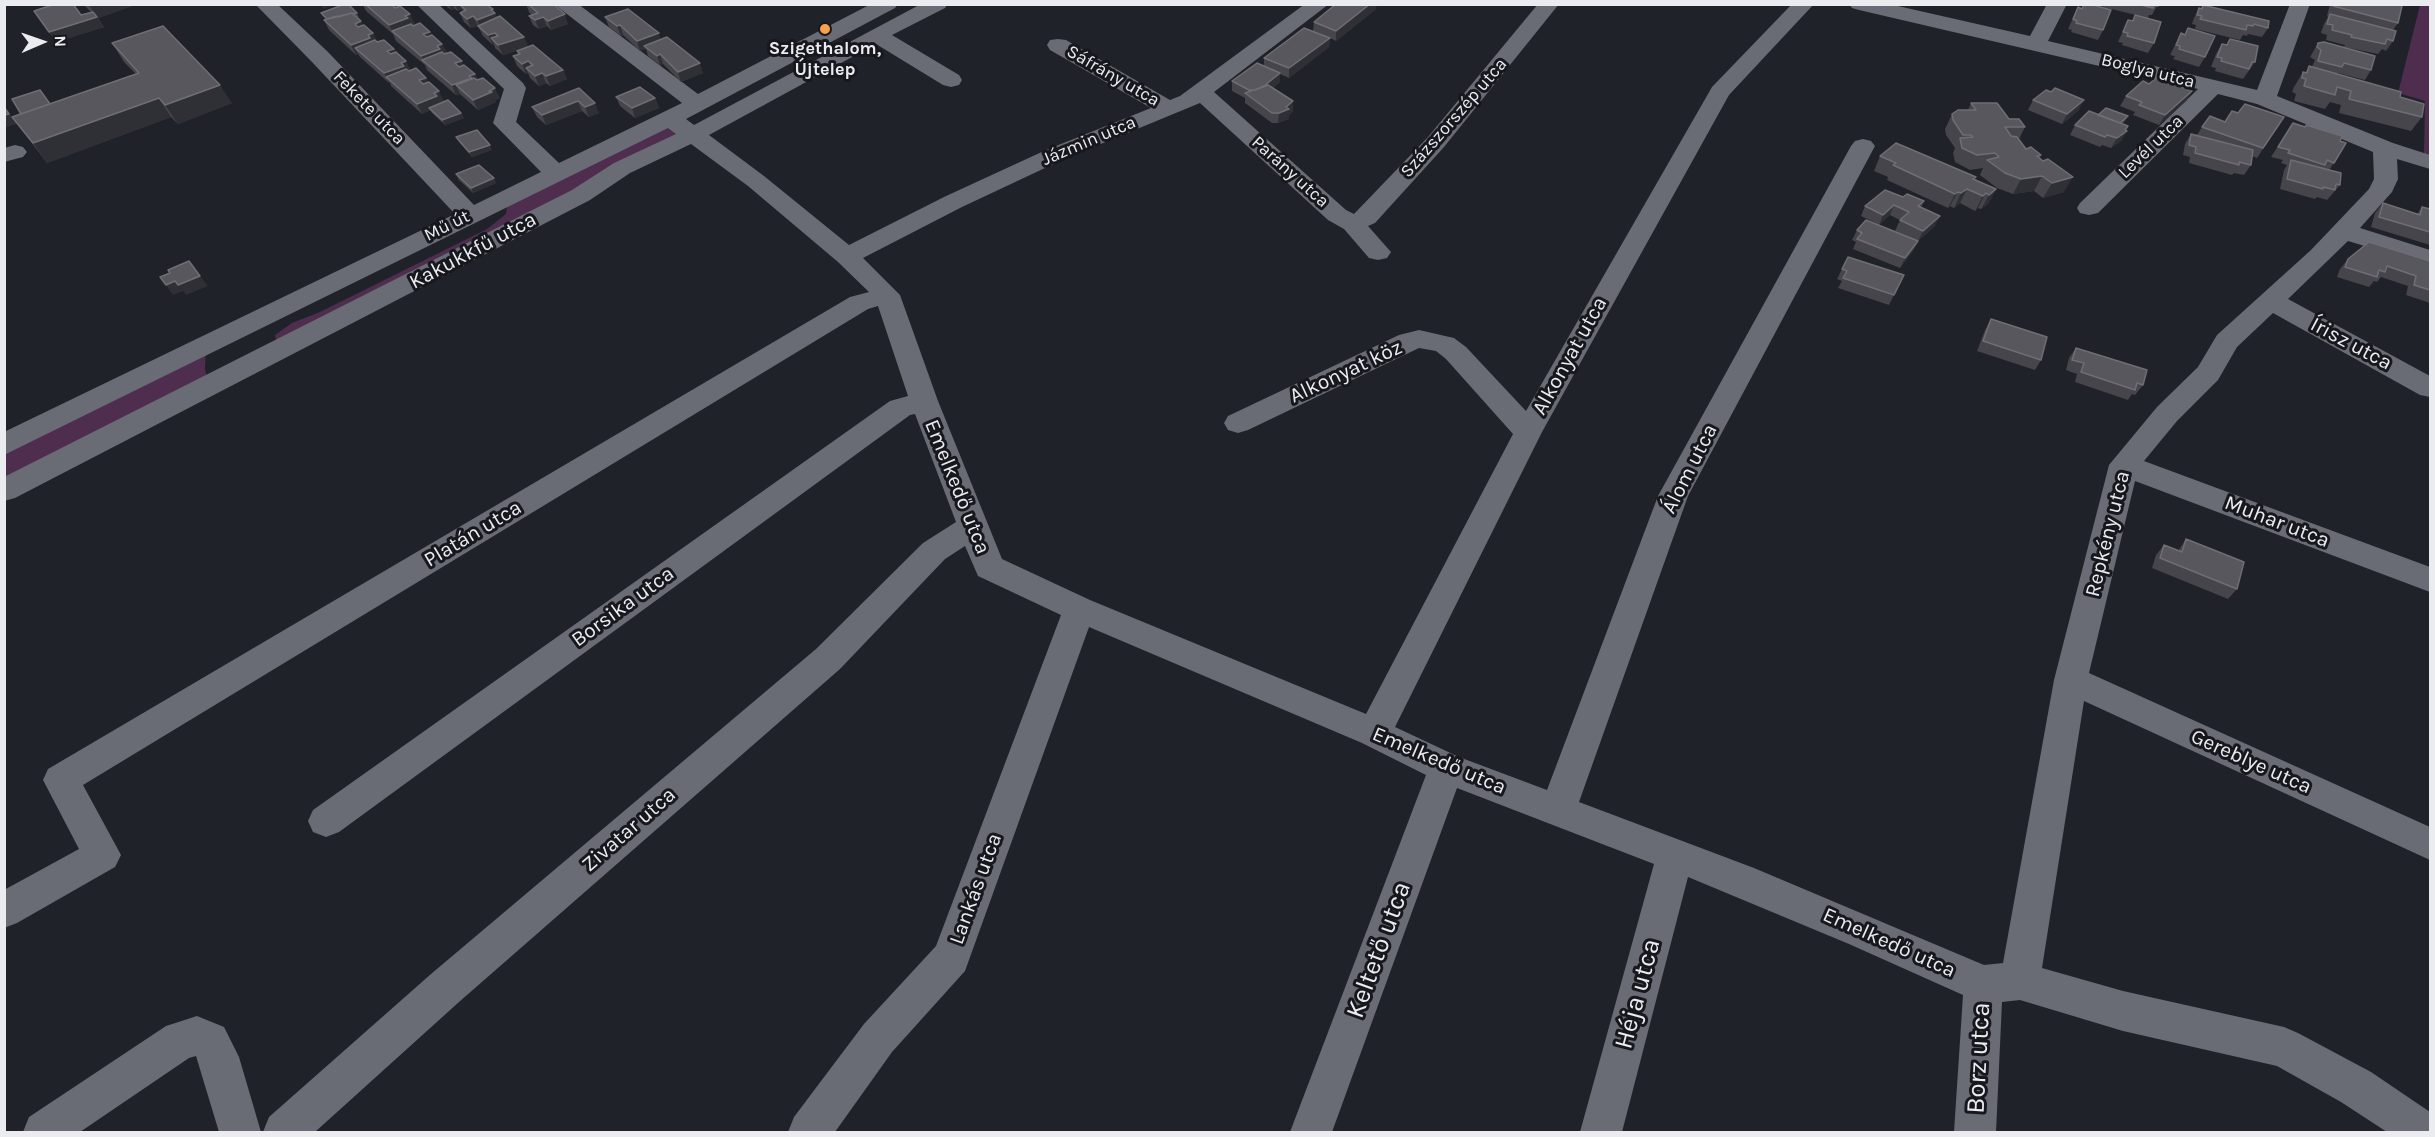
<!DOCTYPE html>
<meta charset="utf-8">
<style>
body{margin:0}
#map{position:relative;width:2435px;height:1137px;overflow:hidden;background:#1f2228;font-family:Karla,sans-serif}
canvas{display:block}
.frame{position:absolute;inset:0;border:6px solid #eaecf0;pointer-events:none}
.north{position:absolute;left:12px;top:12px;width:60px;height:60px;-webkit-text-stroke:4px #16181e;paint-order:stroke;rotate:88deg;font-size:16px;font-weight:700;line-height:24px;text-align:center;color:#eaecf0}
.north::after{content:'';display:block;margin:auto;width:21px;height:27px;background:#eaecf0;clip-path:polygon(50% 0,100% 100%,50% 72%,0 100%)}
</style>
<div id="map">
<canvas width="2435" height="1137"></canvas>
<div class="frame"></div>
<div class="north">N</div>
</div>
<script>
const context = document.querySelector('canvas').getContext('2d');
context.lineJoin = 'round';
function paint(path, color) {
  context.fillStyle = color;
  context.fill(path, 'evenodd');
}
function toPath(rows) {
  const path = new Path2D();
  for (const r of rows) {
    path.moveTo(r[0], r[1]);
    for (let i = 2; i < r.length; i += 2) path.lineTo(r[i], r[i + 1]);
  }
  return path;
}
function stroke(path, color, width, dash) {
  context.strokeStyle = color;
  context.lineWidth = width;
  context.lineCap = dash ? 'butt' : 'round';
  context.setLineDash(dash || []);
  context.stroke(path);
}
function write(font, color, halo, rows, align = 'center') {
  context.font = font + ' Karla,sans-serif';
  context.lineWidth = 6;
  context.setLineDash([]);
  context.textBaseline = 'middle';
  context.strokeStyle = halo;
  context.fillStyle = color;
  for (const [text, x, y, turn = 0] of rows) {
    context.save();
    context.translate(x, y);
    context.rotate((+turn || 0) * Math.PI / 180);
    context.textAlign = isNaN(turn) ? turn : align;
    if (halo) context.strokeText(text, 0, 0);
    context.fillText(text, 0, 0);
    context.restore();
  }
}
paint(toPath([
 [2420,5,2430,5,2430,156,2424,154,2425,101,2398,93],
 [670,118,694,134,277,344,275,335,292,323,320,312,487,229,506,214,507,206],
 [206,346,205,369,207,378,5,489,5,445]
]), '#4f2d4f');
paint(toPath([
 [255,4,277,4,328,52,474,205,541,172,493,123,504,89,416,4,438,4,523,83,526,88,516,122,559,163,682,103,554,4,578,4,698,94,871,4,898,4,895,8,686,119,694,125,921,4,948,4,945,8,892,35,959,75,962,80,959,85,951,87,943,85,876,44,709,135,764,176,849,245,944,197,1046,150,1151,108,1050,50,1047,45,1050,40,1058,39,1066,40,1170,100,1180,96,1305,4,1329,4,1214,92,1346,210,1354,214,1428,137,1538,4,1559,4,1444,147,1375,223,1368,226,1391,252,1387,258,1378,260,1369,258,1344,229,1328,220,1200,103,1062,160,962,207,863,258,900,295,938,401,1002,559,1090,600,1366,714,1513,434,1446,359,1436,351,1419,348,1248,430,1238,433,1228,430,1224,423,1228,416,1399,335,1419,330,1454,338,1466,347,1526,411,1712,87,1792,4,1814,4,1729,95,1542,432,1395,727,1459,757,1547,790,1658,496,1851,146,1855,141,1863,139,1871,141,1875,146,1688,496,1579,802,1754,868,1984,965,2003,963,2054,680,2109,465,2157,407,2198,367,2217,335,2311,250,2369,189,2374,179,2373,152,2257,104,2218,94,2098,213,2089,215,2080,213,2077,208,2080,203,2198,89,1859,10,1852,8,1849,4,1889,4,2030,36,2047,4,2067,4,2048,41,2257,90,2290,4,2310,4,2277,96,2393,143,2430,155,2430,169,2397,159,2398,179,2392,192,2360,228,2430,250,2430,266,2348,241,2288,299,2430,376,2430,397,2420,395,2273,313,2237,347,2218,380,2177,421,2144,461,2430,567,2430,592,2135,481,2089,673,2430,827,2430,860,2084,701,2042,968,2123,991,2284,1027,2298,1033,2371,1072,2430,1112,2430,1132,2387,1132,2341,1102,2277,1066,2123,1031,2020,1000,2002,1002,1996,1132,1954,1132,1963,995,1849,944,1688,877,1622,1132,1580,1132,1654,864,1457,788,1332,1132,1290,1132,1426,775,1362,743,1089,627,965,971,892,1052,835,1132,788,1132,794,1117,864,1024,936,946,1061,615,978,576,965,546,945,559,840,669,459,1002,315,1132,263,1132,269,1117,431,974,816,649,923,543,956,522,915,414,910,415,339,832,326,837,313,832,308,821,313,810,890,401,908,396,878,306,868,309,83,785,121,855,115,867,17,923,4,928,4,890,79,849,43,780,48,769,850,297,869,292,838,262,748,186,691,144,630,173,590,200,15,498,4,501,4,477,572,190,614,163,676,134,668,128,4,455,4,432,455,214,312,62,255,4],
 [15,145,23,147,27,152,23,157,4,162,4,148,15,145],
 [197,1016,224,1027,239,1057,261,1132,219,1132,196,1056,189,1058,80,1132,23,1132,29,1117,166,1026,197,1016]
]), '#696c74');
paint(toPath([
 [83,4,138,4,98,18,104,27,56,42,34,11,81,15,91,12],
 [361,4,400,4,415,24,412,25,430,32,432,36,442,44,447,53,475,74,478,80,500,98,495,100,496,102,478,110,460,94,456,95,427,70,425,65,396,41,393,34,366,11,363,5],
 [444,4,486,4,493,9,497,18,524,37,528,47,503,55,495,48,494,44,493,45,483,36,478,26,471,28,464,22,460,13,463,11,462,9,458,11,455,9,451,10],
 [526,4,553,4,568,24,551,30,547,26,539,29,533,25,529,16,532,15,529,12],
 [2104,4,2158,4,2152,15,2149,15,2148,18,2103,7],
 [2330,4,2397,4,2398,23,2393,30,2393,41,2386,51,2382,49,2378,54,2344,47,2345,45,2326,40,2327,35,2321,33,2324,24,2328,17,2327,16],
 [2203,5,2268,28,2262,37,2248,34,2247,36,2243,35,2240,40,2195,29,2196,25,2192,24,2194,18,2199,8,2201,8],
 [2078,7,2103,30,2098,40,2071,32,2072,30,2068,29],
 [1376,9,1336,41,1330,38,1329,47,1289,78,1280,74,1280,82,1273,88,1293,111,1289,115,1289,119,1278,123,1272,123,1245,103,1245,98,1232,91,1232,81,1264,66,1264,58,1323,35,1313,31,1314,22],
 [321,13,357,13,359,18,358,18,363,25,373,33,377,42,394,49,396,52,411,70,426,78,428,82,444,101,440,103,441,103,461,113,464,118,445,125,432,113,430,110,422,114,391,86,390,83,389,83,360,57,358,54,356,55,329,30,324,20,326,20],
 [2135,15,2154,43,2148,53,2122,45,2123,43,2118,42,2128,20,2132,21],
 [605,17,661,40,703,73,681,82,663,64,660,65,648,56,646,49,640,51,623,35,621,36,609,27],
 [2188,28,2205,57,2199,67,2173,59,2175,56,2170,55,2181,33,2185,34],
 [2230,39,2255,62,2243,79,2215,71,2216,68,2211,67,2216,54,2222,44,2226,45],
 [112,43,232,103,178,124,171,117,47,163,12,117,136,74,124,62],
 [2318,43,2371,70,2365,80,2338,73,2338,74,2400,97,2422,117,2411,131,2339,113,2341,105,2330,102,2325,109,2294,101,2296,94,2292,92,2294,87,2303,72,2305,73,2309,66,2312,67,2315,60,2310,57],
 [517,51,563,70,567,79,550,86,546,83,539,86,530,78,528,73,526,74,517,66,513,56,518,55],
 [2149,84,2192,91,2186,101,2159,125,2133,115,2135,112,2120,106,2126,96],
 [579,88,599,113,589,117,582,111,546,125,537,117,532,107],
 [616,97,655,98,659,108,635,118,620,106],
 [2033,100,2079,110,2062,124,2028,110],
 [1971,103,2009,119,2025,127,2019,139,2026,149,2041,155,2040,158,2064,192,2043,198,2034,191,2013,194,1997,188,1980,175,1983,168,1970,170,1955,162,1953,153,1955,148,1946,135,1945,129,1952,114,1968,110],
 [2238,113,2284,117,2257,158,2252,156,2251,165,2244,175,2234,173,2232,175,2189,163,2190,157,2183,155,2185,144,2191,134,2197,135,2202,127,2225,122],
 [2098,115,2128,116,2125,121,2122,124,2126,130,2121,141,2111,148,2102,145,2100,147,2070,135,2075,125],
 [2293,123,2340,141,2334,163,2329,170,2340,185,2327,200,2317,197,2315,199,2280,189,2284,170,2287,165,2281,163,2283,160,2271,157],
 [456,137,492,150,472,157,459,142],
 [1880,156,1976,177,1975,179,1996,189,1988,204,1981,209,1978,208,1975,211,1960,203,1954,208,1950,206,1948,208,1887,180,1888,177,1874,171],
 [456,174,496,183,473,193,459,180],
 [1903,197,1924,201,1921,208,1935,226,1918,241,1913,251,1900,268,1853,249,1856,242,1852,240,1857,230,1878,224,1861,216,1865,206],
 [1890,215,1900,220,1895,231,1904,235,1879,225],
 [2383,203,2417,214,2422,207,2430,209,2430,245,2371,227,2375,213],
 [2348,259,2430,261,2430,303,2406,295,2408,286,2381,277,2377,282,2374,281,2369,287,2337,277,2340,269],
 [1842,269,1904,275,1889,305,1838,288,1842,281,1837,279],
 [1991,319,2041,360,2035,370,1977,351,1985,330],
 [2076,348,2143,385,2135,395,2132,394,2128,400,2075,382,2077,374,2066,370,2069,358],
 [2186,539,2237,589,2228,599,2152,568,2156,555,2164,545,2178,551]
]), '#46454b');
paint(toPath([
 [88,4,138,4,98,18,104,27,56,42,49,32,97,17],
 [321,4,337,4,323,9],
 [400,4,403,12,396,14,392,5],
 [448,4,453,4,455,9,451,10],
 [455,4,476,4,461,6,462,9,458,11],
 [1370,4,1377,4,1376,9,1336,41,1336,31],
 [493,9,500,23,481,30,477,20],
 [410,14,415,24,392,31,389,25,405,16],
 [565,14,568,24,551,30,548,21],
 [473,16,478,26,471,28,467,19],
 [543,17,547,26,539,29,535,20],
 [361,21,366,31,360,33,355,24],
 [620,25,623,35,621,36,617,26],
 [430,32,435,42,428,44,423,34],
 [373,33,378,43,355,48,358,54,356,55,351,45],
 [495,33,499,43,491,38,494,44,493,45,488,35],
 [659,33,662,43,644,46,646,49,640,51,637,41],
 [524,37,528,47,503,55,498,45],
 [1330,38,1329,47,1289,78,1289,68],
 [442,44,447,54,423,60,421,56],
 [394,49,399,58,392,61,387,51],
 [660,54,663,64,660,65,657,56],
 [406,61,411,71,386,77,390,83,389,83,384,73,401,63],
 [462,61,466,71,459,73,455,63],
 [528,61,533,71,526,68,528,73,526,74,522,64],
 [700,63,703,73,681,82,678,72],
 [563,70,567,79,550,86,546,76],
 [542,73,546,83,539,86,535,76],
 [1280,73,1280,82,1264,96,1255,90],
 [475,74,479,84,456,85,460,94,456,95,452,85],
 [426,78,431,88,424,90,419,80],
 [220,85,232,103,178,124,165,105],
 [495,88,500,98,495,100,496,102,478,110,473,100],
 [439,91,444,101,440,103,442,106,429,108,430,110,422,114,417,104,434,93],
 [2192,91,2186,101,2159,125,2165,115],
 [159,98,171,117,47,163,33,143],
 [655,98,659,108,635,118,632,108],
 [2084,100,2079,110,2062,124,2067,114],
 [578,101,582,111,546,125,542,115],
 [1293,101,1293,111,1289,115,1289,119,1278,123,1279,113],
 [595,103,599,113,589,117,585,107],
 [4,106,17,124,4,128],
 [461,113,464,118,445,125,442,120],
 [2128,126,2124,133,2127,131,2121,141,2111,148,2117,138],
 [490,145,492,150,472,157,469,152],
 [2042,176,2034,191,2013,194,2021,179],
 [2073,177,2064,192,2043,198,2052,183],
 [494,178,496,183,473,193,471,188],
 [1967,189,1960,203,1954,208,1961,193],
 [1996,189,1988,204,1981,209,1989,195],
 [1958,192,1950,206,1948,208,1955,194],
 [1986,193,1978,208,1975,211,1983,196],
 [1894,205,1890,215,1879,225,1883,215],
 [1940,216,1935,226,1918,241,1913,251,1900,268,1905,258,1918,241,1923,231],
 [200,276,208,286,186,295,178,285],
 [175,281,183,291,173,295,166,285]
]), '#2f2f36');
const building = toPath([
 [55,4,73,4,81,15,93,12,97,17,49,32,34,11,55,4],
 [345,4,348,4,357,13,353,14,352,13,338,17,337,16,327,19,321,13,345,4],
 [365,4,392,4,395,8,400,6,410,14,405,16,408,18,389,25,365,4],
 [466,4,486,4,493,9,491,10,495,13,477,20,473,16,467,19,460,13,466,10,461,6,466,4],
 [528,4,553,4,565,14,548,21,543,17,535,20,529,16,538,13,528,4],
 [1336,4,1370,4,1336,31,1314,22,1336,4],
 [2084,4,2090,4,2111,10,2103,30,2076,23,2077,21,2073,19,2078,7,2082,9,2084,4],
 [2137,4,2158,4,2158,6,2154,5,2153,8,2137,4],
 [2334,4,2397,4,2402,6,2398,23,2333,6,2334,4],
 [2203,5,2269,21,2268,28,2254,24,2253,26,2247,25,2246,30,2200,19,2202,16,2197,15,2199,8,2202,9,2203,5],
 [628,9,659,33,637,41,620,25,617,26,605,17,628,9],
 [352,13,361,21,355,24,358,27,364,25,373,33,368,35,370,38,351,45,324,20,352,13],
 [2330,14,2396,31,2393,41,2387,39,2385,44,2351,37,2352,35,2332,30,2333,25,2327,24,2330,14],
 [2135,15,2161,22,2154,43,2127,36,2128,33,2123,32,2128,20,2133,21,2135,15],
 [500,16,524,37,498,45,491,38,498,36,495,33,488,35,478,26,500,16],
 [420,23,430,32,423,34,427,37,432,35,442,44,437,46,440,49,421,56,392,31,411,24,413,26,420,23],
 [163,26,220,85,165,105,159,98,33,143,12,117,139,73,112,43,163,26],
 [1304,28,1330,38,1289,68,1264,58,1304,28],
 [2188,28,2215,36,2205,57,2179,49,2180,46,2176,45,2181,33,2185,35,2188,28],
 [667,37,700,63,678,72,660,54,657,56,644,46,667,37],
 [2230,39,2258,46,2255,62,2252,62,2249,69,2221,61,2222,58,2217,57,2222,44,2227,45,2230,39],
 [375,40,377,42,384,40,394,49,387,51,391,54,396,52,406,61,401,63,404,66,384,73,355,48,375,40],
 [2324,42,2375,56,2371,70,2344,63,2342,67,2318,61,2321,50,2317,47,2318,43,2324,42],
 [533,45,563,70,546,76,542,73,535,76,526,68,533,65,528,61,522,64,513,56,520,54,517,51,533,45],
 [442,52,444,54,451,52,462,61,455,63,459,67,464,65,475,74,469,76,472,78,452,85,422,60,442,52],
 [1257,63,1280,73,1264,86,1255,90,1268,85,1293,101,1286,107,1289,109,1279,113,1272,113,1245,93,1254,90,1249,90,1232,81,1257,63],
 [2309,66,2401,92,2400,97,2424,104,2422,117,2349,99,2351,91,2337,87,2335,95,2304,86,2306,79,2302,78,2303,72,2307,73,2309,66],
 [416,68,426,78,419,80,423,84,429,82,439,91,434,93,437,96,417,104,386,77,406,69,409,71,416,68],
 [474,78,477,80,483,78,495,88,489,91,492,92,473,100,456,85,474,78],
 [2156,78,2192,91,2165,115,2139,105,2142,102,2126,96,2143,81,2149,84,2156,78],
 [640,87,655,98,632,108,616,97,640,87],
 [579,88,595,103,585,107,578,101,542,115,532,107,579,88],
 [2055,88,2084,100,2067,114,2033,100,2046,90,2051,92,2055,88],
 [40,90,50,104,21,114,12,99,40,90],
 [448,100,461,113,442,120,429,108,448,100],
 [1971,103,1997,103,2009,119,2019,119,2025,127,2005,127,2011,136,2017,137,2026,149,2031,147,2041,155,2037,156,2043,161,2048,159,2073,177,2052,183,2042,176,2021,179,2005,173,1987,160,1999,157,1995,153,1977,155,1962,148,1960,138,1973,137,1971,135,1963,135,1953,120,1952,114,1958,110,1976,110,1971,103],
 [2245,104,2284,117,2263,148,2202,127,2210,116,2225,122,2232,111,2238,113,2245,104],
 [4,107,9,114,4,115,4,107],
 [2106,108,2128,116,2120,123,2098,115,2106,108],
 [2089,111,2128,126,2125,130,2127,131,2117,138,2107,135,2105,137,2075,125,2089,111],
 [2293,123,2305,127,2306,125,2342,136,2340,141,2346,143,2334,163,2327,160,2325,165,2288,153,2290,150,2278,147,2293,123],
 [477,130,490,145,469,152,456,137,477,130],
 [2191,134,2253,150,2251,165,2239,162,2239,165,2195,153,2196,147,2189,145,2191,134],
 [1896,143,1976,177,1973,179,1996,189,1989,195,1986,193,1983,196,1967,189,1961,193,1958,192,1955,194,1893,165,1896,163,1880,156,1896,143],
 [2291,160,2341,173,2340,185,2336,184,2335,190,2323,187,2323,189,2287,179,2291,160],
 [479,165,494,178,471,188,456,174,479,165],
 [1885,190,1903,197,1907,194,1924,201,1918,206,1940,216,1923,231,1900,220,1909,212,1894,205,1883,215,1865,206,1885,190],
 [2383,203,2420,215,2422,207,2430,209,2430,232,2379,217,2383,203],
 [1866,220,1918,241,1905,258,1857,239,1862,233,1857,230,1866,220],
 [2369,242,2430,261,2430,290,2414,285,2416,276,2387,266,2385,272,2379,270,2377,277,2345,267,2348,259,2369,242],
 [1848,257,1904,275,1894,295,1843,278,1847,271,1842,269,1848,257],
 [189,261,200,276,178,285,175,281,166,285,160,277,170,273,168,270,189,261],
 [1991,319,2047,337,2041,360,1983,341,1991,319],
 [2076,348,2147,370,2143,385,2137,383,2135,390,2081,372,2084,363,2072,360,2076,348],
 [2186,539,2244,562,2237,589,2160,558,2164,545,2182,552,2186,539]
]);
paint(building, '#58575d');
stroke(building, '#6f6e74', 1.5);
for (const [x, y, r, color] of [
 [825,29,6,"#f8a04c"]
]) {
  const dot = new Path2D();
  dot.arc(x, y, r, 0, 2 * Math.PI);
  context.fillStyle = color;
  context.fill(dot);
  stroke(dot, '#16181e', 2);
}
write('bold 18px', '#eaecf0', '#16181e', [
 ["Szigethalom,",825,49],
 ["Újtelep",825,70]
]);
write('18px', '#eaecf0', '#16181e', [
 ["Boglya utca",2148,71,14],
 ["Sáfrány utca",1113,76,30],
 ["Fekete utca",369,108,46],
 ["Százszorszép utca",1454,118,-49],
 ["Jázmin utca",1089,141,-23],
 ["Levél utca",2151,147,-44],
 ["Parány utca",1290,172,42],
 ["Mű út",447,226,-26]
]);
write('21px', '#eaecf0', '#16181e', [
 ["Kakukkfű utca",473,251,-28],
 ["Írisz utca",2351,344,28],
 ["Alkonyat utca",1570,356,-61],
 ["Alkonyat köz",1346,372,-25],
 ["Álom utca",1690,469,-63],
 ["Emelkedő utca",957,487,68],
 ["Muhar utca",2277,522,21],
 ["Platán utca",473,534,-31],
 ["Repkény utca",2108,534,-76],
 ["Borsika utca",623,607,-36],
 ["Emelkedő utca",1439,761,23],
 ["Gereblye utca",2251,762,24],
 ["Zivatar utca",629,830,-41],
 ["Lankás utca",976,889,-70],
 ["Emelkedő utca",1889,943,24]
]);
write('26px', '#eaecf0', '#16181e', [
 ["Keltető utca",1379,950,-70],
 ["Héja utca",1638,994,-75],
 ["Borz utca",1979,1058,-87]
]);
</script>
